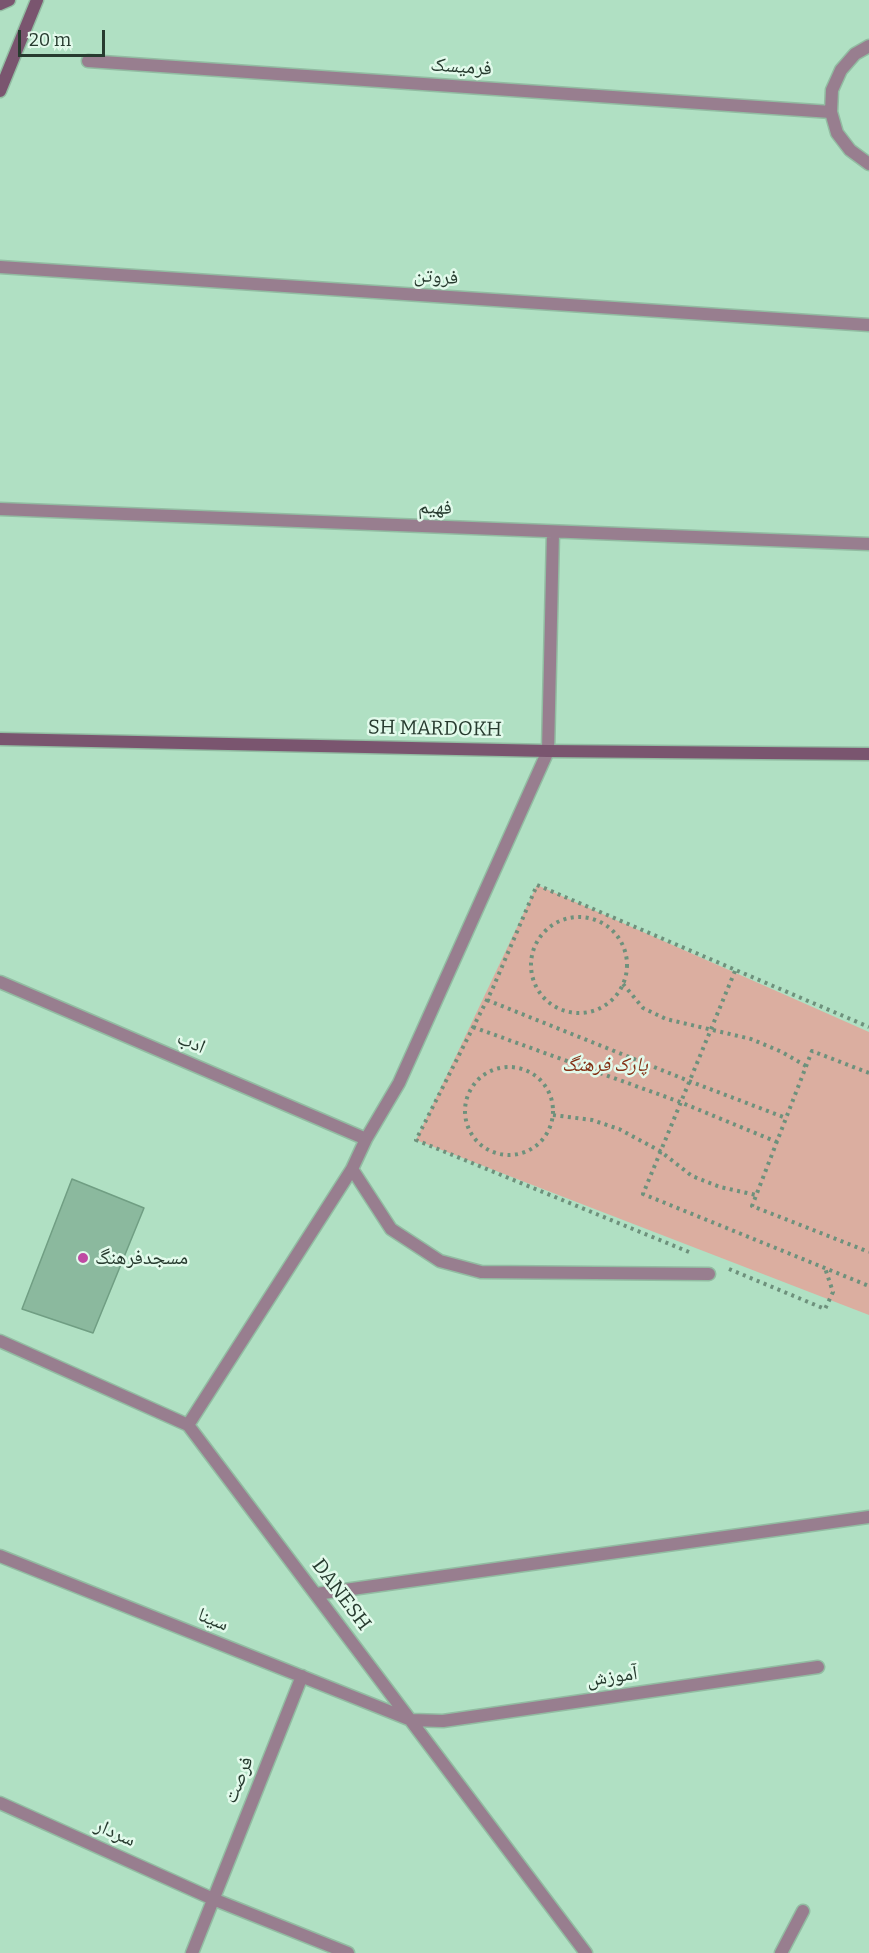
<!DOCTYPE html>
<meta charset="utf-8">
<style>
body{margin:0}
#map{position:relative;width:869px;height:1953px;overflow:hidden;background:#b0e0c3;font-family:Bitter,serif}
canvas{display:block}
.scale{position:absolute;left:18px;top:30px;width:87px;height:27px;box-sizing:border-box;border:3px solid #273b2f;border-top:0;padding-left:8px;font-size:18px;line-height:21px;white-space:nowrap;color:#273b2f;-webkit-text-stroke:4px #e2faeb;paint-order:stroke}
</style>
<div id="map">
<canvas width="869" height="1953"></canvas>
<div class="scale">20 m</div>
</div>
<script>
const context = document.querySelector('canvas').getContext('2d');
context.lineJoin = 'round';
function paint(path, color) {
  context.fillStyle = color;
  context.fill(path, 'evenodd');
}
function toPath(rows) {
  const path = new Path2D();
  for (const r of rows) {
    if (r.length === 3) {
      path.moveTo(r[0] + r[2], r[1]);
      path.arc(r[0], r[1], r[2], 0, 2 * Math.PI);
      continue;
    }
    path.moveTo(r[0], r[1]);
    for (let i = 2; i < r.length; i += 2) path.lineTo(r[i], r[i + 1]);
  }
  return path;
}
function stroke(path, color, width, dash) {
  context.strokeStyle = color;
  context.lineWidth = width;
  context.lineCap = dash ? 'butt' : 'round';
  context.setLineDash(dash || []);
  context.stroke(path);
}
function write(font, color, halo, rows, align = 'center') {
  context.font = font + ' Bitter,"Noto Naskh Arabic",serif';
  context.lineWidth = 5;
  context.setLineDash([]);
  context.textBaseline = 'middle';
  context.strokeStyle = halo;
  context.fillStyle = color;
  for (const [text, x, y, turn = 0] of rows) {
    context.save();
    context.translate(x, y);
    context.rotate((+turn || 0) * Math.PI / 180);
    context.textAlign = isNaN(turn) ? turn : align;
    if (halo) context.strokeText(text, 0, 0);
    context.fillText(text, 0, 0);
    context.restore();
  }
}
paint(toPath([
 [537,885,869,1032,869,1315,416,1140]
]), '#dbaea0');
const building = toPath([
 [72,1179,144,1208,93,1333,22,1309,72,1179]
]);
paint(building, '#8bb99e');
stroke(building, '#709e83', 1.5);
const street = toPath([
 [869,46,855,54,841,70,832,90,831,112,837,133,850,150,869,164],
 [88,61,831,112],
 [0,267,869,325],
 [0,509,869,544],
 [0,982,366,1139],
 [352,1169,391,1229,440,1261,481,1272,709,1274],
 [0,1341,188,1425,586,1953],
 [188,1425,352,1169,366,1139,399,1083,548,751,553,532],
 [0,1556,411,1720,443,1721,818,1667],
 [316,1594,869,1517],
 [0,1803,213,1899,348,1953],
 [192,1953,302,1676],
 [781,1953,803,1911]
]);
const secondary = toPath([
 [0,4,9,0],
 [0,91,37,0],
 [0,739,548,751,869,754]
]);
stroke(street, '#92bca2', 15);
stroke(secondary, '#92bca2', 15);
stroke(toPath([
 [579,965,48],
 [735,971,643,1194,869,1286],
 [623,984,643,1008,666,1019,751,1039,782,1052,806,1066],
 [487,1000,689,1081,786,1118],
 [473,1027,680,1102,777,1142],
 [509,1111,44],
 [869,1073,812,1051,752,1206,869,1252],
 [553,1115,592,1120,619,1129,660,1151,692,1176,720,1187,756,1195],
 [689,1252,416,1140,492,990,537,885,869,1027],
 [729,1269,825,1309,833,1292,825,1268]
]), '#6e917c', 4, [3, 4.5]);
stroke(street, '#987e8f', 12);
stroke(secondary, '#7a556f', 12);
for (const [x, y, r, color] of [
 [83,1258,6,"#bf4aa3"]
]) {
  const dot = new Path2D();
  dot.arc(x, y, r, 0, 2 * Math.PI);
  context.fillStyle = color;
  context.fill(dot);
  stroke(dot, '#e2faeb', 2);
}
write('20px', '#273b2f', '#e2faeb', [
 ["فرمیسک",461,67,4],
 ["فروتن",436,277,4],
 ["فهیم",435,508,2],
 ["SH MARDOKH",435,729,1],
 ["ادب",191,1043,23],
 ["DANESH",341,1595,53],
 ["سینا",213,1620,22],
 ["آموزش",612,1677,-8],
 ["فرصت",239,1780,-68],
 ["سردار",115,1833,24]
]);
write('italic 20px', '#833014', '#e2faeb', [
 ["پارک فرهنگ",605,1065]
]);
write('20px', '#273b2f', '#e2faeb', [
 ["مسجدفرهنگ",95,1258]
], 'left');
</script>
